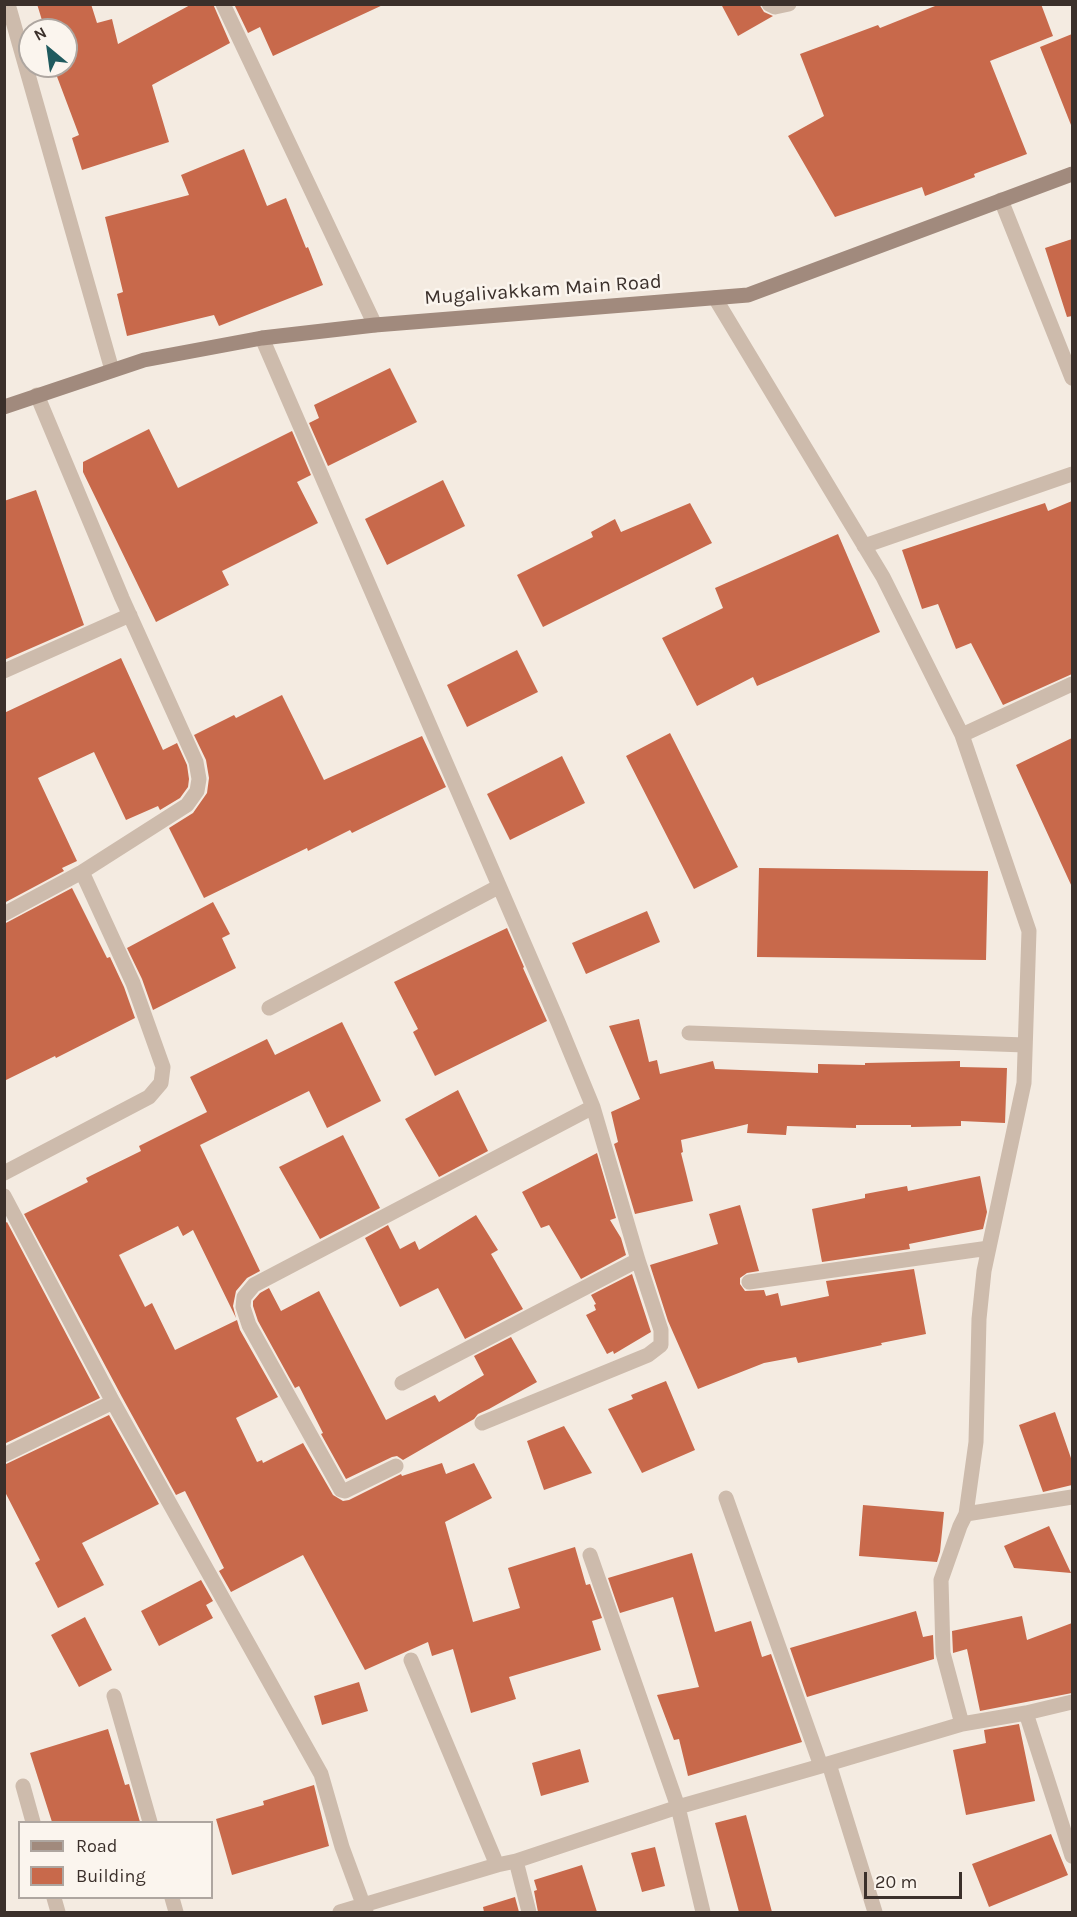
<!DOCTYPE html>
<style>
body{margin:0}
#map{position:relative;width:1077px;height:1917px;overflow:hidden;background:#f4ebe1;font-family:Karla,sans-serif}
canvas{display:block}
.frame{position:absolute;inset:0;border:6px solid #3b302b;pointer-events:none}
.legend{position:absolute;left:18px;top:1821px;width:195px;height:78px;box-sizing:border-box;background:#fbf5ee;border:2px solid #aea6a0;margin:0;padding:8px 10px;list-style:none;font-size:18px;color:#3b302b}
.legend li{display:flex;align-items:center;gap:12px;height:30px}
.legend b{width:30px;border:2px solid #aea6a0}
.north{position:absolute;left:18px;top:18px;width:60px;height:60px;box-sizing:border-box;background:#fbf5ee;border:2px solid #aea6a0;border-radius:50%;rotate:331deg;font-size:16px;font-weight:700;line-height:24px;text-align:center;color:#3b302b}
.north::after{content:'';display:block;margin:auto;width:21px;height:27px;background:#1f5a5e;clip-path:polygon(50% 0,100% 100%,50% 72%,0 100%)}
.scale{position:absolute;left:864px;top:1872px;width:98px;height:27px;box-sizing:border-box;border:3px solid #3b302b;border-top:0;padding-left:8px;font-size:18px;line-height:21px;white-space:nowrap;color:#3b302b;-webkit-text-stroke:4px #fbf5ee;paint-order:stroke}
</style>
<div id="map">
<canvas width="1077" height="1917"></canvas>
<div class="frame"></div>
<ul class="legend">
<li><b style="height:8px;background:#a18a7d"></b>Road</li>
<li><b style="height:16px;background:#c8694b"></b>Building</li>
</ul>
<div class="north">N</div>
<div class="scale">20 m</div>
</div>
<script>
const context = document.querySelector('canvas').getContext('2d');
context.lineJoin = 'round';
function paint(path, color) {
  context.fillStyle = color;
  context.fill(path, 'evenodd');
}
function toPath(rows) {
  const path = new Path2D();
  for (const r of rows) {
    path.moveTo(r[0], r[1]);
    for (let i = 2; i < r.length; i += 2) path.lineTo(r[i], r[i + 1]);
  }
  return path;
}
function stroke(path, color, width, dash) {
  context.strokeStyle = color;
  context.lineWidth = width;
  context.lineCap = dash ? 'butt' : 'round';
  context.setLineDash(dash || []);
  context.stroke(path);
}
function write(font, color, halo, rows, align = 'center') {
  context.font = font + ' Karla,sans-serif';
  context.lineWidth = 5;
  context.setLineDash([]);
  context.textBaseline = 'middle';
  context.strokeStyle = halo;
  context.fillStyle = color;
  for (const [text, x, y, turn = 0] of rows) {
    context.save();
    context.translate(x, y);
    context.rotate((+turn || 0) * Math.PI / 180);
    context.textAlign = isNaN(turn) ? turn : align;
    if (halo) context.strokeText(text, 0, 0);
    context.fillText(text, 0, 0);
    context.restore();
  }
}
paint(toPath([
 [37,4,91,4,97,23,112,19,118,44,192,4,213,4,230,43,152,85,169,142,82,170,72,138,79,135,53,66,66,66,66,30,45,30],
 [234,4,385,4,273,56,260,27,248,33],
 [721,4,759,4,764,12,773,16,738,36],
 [940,4,1041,4,1053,36,990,61,1027,154,974,174,975,177,925,196,922,187,835,217,788,136,824,116,800,54,878,25,880,28],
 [1072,34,1072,125,1071,125,1040,47],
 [244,149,267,206,286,198,306,248,308,247,323,285,219,326,214,315,127,336,117,294,123,292,105,217,189,195,181,175],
 [1072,239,1072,316,1067,317,1045,248],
 [390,368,417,422,328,466,309,423,319,418,314,405],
 [149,429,178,488,292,431,311,475,297,482,318,523,222,571,229,585,156,622,83,472,83,462],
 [443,480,465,526,387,565,365,519],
 [36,490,84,625,4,660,4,501],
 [1072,501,1072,674,1003,705,971,643,956,649,938,604,922,609,902,550,1045,503,1048,511],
 [690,503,712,543,543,627,517,575,593,537,591,532,615,519,621,532],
 [838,534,880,632,757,686,753,677,697,706,662,638,723,608,715,588],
 [517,650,538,692,467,727,447,685],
 [121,658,163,750,177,743,187,765,189,779,188,787,180,798,160,810,158,806,126,820,94,752,38,778,77,861,62,868,64,871,4,903,4,713],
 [282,695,324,780,422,736,446,787,352,833,350,830,308,851,307,848,204,898,169,828,193,813,207,793,209,778,206,760,194,735,234,715,236,718],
 [670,733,738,867,694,889,626,756],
 [1072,738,1072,887,1016,765],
 [562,756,585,803,510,840,487,794],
 [759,868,988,871,986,960,757,957],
 [72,888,107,958,110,957,124,987,135,1018,56,1058,55,1056,4,1081,4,924],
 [213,902,230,934,222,938,236,968,153,1010,142,979,127,948],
 [647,911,660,942,586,974,572,943],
 [507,928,524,967,523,968,547,1021,435,1076,413,1032,418,1029,394,982],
 [639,1019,649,1062,657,1060,660,1074,713,1061,715,1069,818,1073,818,1064,865,1065,865,1063,960,1061,960,1067,1007,1068,1005,1123,961,1121,961,1126,911,1127,911,1125,856,1125,856,1128,787,1126,786,1135,747,1133,748,1124,681,1140,683,1152,681,1153,693,1201,635,1214,614,1144,618,1142,611,1112,640,1099,609,1026],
 [342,1022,381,1101,327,1128,309,1091,200,1145,260,1271,247,1278,236,1291,233,1306,236,1318,193,1230,183,1236,178,1226,119,1255,145,1307,152,1303,175,1350,237,1320,240,1330,278,1397,236,1418,257,1462,262,1460,263,1463,303,1443,333,1495,343,1501,349,1500,401,1474,402,1476,442,1463,446,1474,474,1463,492,1498,445,1522,473,1622,520,1608,508,1568,575,1547,586,1585,590,1584,602,1618,592,1621,601,1650,509,1677,516,1699,471,1713,453,1649,432,1656,428,1642,365,1670,303,1555,231,1592,219,1571,224,1568,185,1491,176,1495,122,1397,24,1214,88,1182,86,1178,141,1151,139,1146,207,1112,190,1077,267,1039,275,1055],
 [458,1090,488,1151,439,1177,405,1119],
 [343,1135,380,1208,320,1239,279,1167],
 [597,1153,616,1218,610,1220,621,1238,626,1255,581,1279,549,1225,541,1228,522,1192],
 [980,1176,987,1212,983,1229,909,1244,910,1249,822,1262,812,1209,865,1198,865,1194,907,1186,908,1191],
 [740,1205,759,1271,747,1273,740,1278,740,1284,745,1291,764,1290,766,1296,778,1293,781,1306,829,1296,826,1281,914,1269,926,1334,881,1343,882,1345,798,1363,796,1357,764,1363,698,1389,668,1321,650,1265,718,1244,709,1214],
 [476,1215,498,1250,491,1254,523,1309,465,1339,438,1288,400,1307,365,1238,388,1225,400,1249,415,1241,419,1250],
 [7,1222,100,1398,4,1444,4,1224],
 [632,1274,651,1332,614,1354,613,1351,607,1354,586,1315,596,1310,594,1305,596,1304,591,1295],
 [269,1288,281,1311,319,1291,386,1420,435,1395,439,1402,484,1375,474,1356,511,1337,537,1382,489,1409,478,1414,474,1419,403,1460,397,1456,392,1457,346,1479,321,1434,323,1433,299,1386,295,1388,258,1321,253,1306,253,1301,260,1293],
 [666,1381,695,1450,642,1473,608,1409,633,1399,631,1395],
 [1055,1412,1072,1461,1072,1485,1043,1492,1019,1425],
 [109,1415,159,1504,82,1543,104,1585,58,1608,35,1563,40,1560,4,1490,4,1465],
 [564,1426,592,1473,544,1490,527,1441],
 [863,1505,944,1512,940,1552,937,1562,859,1556],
 [1049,1526,1071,1573,1014,1568,1004,1546],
 [692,1553,715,1632,751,1621,762,1657,771,1654,802,1742,688,1776,679,1739,674,1740,657,1695,699,1687,673,1597,620,1613,608,1578],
 [201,1580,213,1601,206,1605,213,1618,159,1646,141,1611],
 [916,1611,923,1637,933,1635,934,1659,807,1697,790,1648],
 [1022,1616,1027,1640,1072,1623,1072,1693,980,1711,967,1649,953,1653,952,1631],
 [85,1617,112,1670,79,1687,51,1635],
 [359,1682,368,1711,322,1725,314,1696],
 [1019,1724,1035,1801,966,1815,953,1750,986,1743,984,1730],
 [108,1729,125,1785,129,1784,140,1822,52,1822,30,1753],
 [580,1749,589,1782,541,1796,532,1763],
 [314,1785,329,1846,232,1875,216,1819,264,1805,263,1801],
 [746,1815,772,1912,739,1912,715,1823],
 [1051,1834,1068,1875,989,1907,972,1864],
 [655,1847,665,1886,642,1892,631,1853],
 [582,1865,597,1912,538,1912,534,1891,537,1890,534,1880],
 [515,1897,519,1912,484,1912,483,1907]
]), '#c8694b');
stroke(toPath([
 [8,4,112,370],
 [223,4,375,325],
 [769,4,775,7,789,4],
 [1001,200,1072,378],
 [262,338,558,1022,593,1107,254,1285,244,1297,243,1307,249,1325,341,1490,345,1491,396,1466],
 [864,546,1072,474],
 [4,671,130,615],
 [962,735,1072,684],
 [4,914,82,872,187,805,197,791,199,779,196,762,122,598,37,395],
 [269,1008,498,887],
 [689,1033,1025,1045],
 [4,1173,149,1097,161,1083,163,1067,133,983,82,872],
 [4,1196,113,1402,321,1774,342,1847,366,1912],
 [749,1282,989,1248],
 [402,1383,638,1260],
 [482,1423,648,1355,661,1345,661,1330,638,1260,593,1107],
 [4,1455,113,1402],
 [726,1498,821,1766],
 [966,1514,1072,1497],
 [590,1555,678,1807,703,1912],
 [411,1660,497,1865],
 [114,1696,150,1822],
 [1026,1713,1072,1856],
 [962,1724,1026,1713,1072,1702],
 [829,1764,875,1912],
 [23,1786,33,1822],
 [516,1861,529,1912],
 [54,1898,58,1912],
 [172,1898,176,1912],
 [340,1912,497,1865,516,1861,678,1807,821,1766,962,1724,943,1653,941,1580,960,1526,966,1514,976,1442,979,1319,984,1271,1024,1083,1029,931,962,735,883,577,715,298]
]), '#cdbbac', 15);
stroke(toPath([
 [4,407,144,360,262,338,375,325,748,295,1072,174]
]), '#a18a7d', 15);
write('20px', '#3b302b', '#fbf5ee', [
 ["Mugalivakkam Main Road",543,290,-4]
]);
</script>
